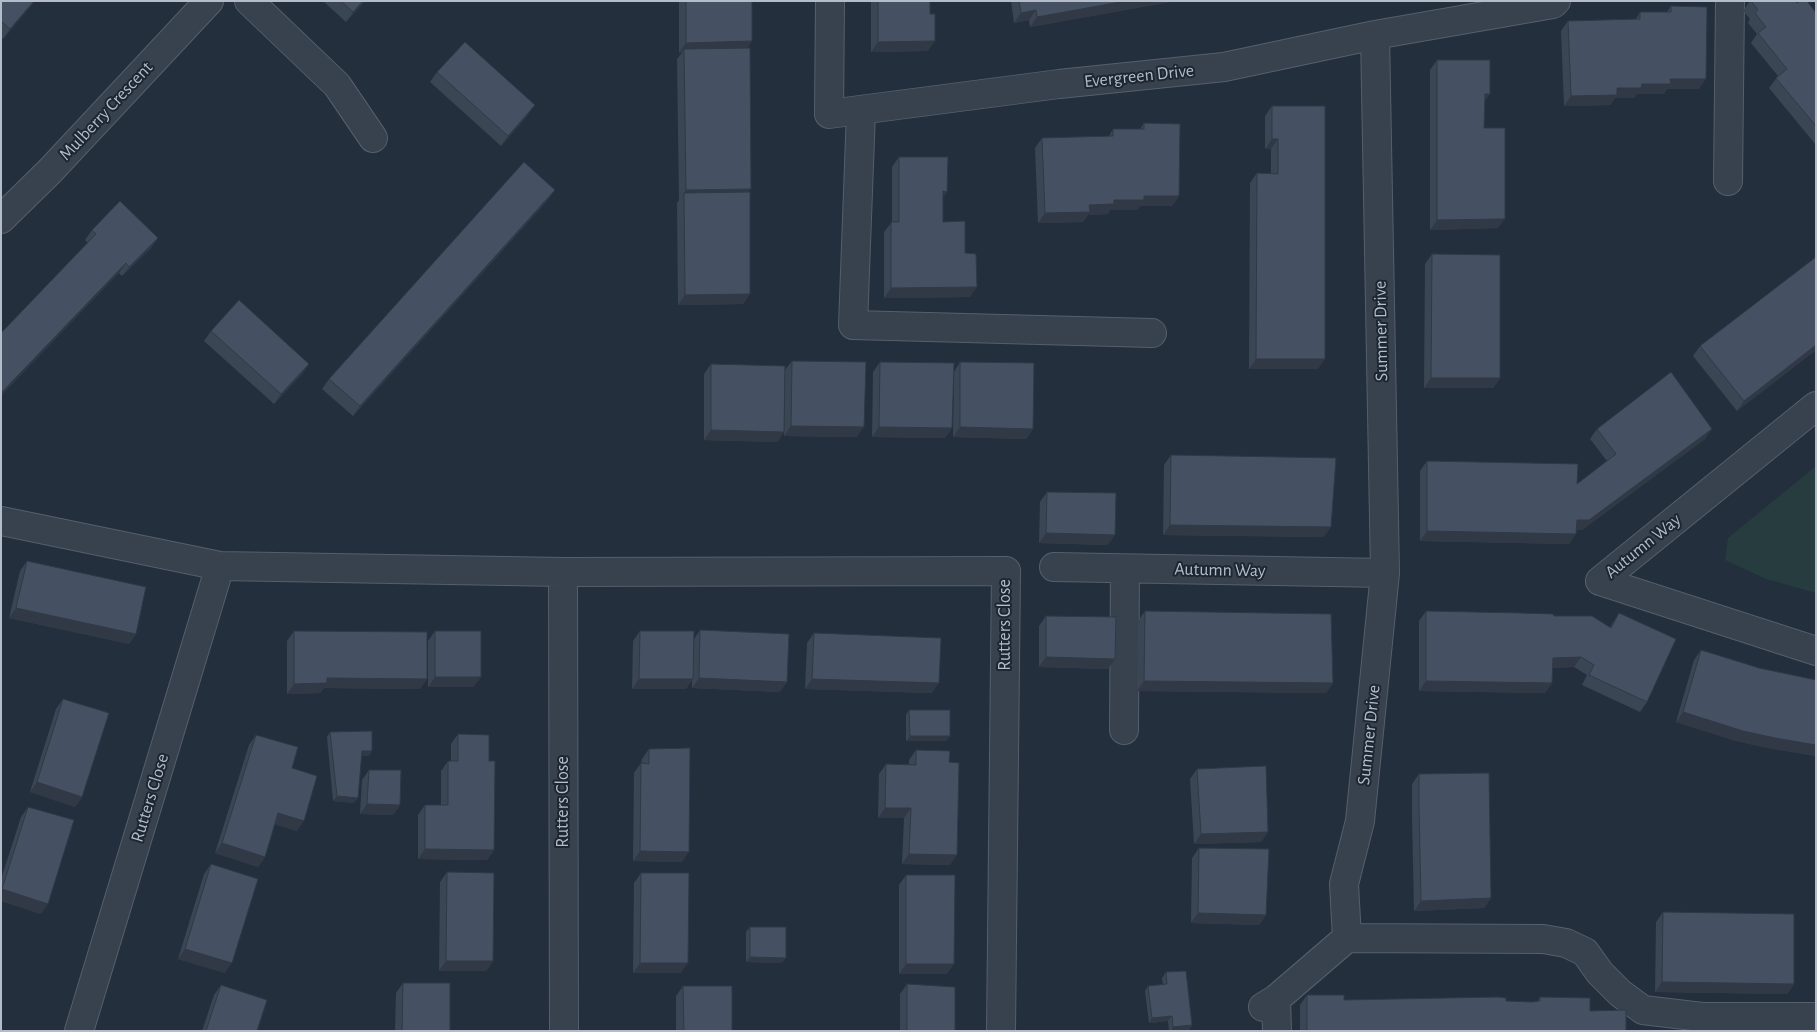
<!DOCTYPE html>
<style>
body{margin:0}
#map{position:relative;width:1817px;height:1032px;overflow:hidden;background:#242f3e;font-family:"Alegreya Sans",sans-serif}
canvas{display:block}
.frame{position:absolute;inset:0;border:2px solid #b4bcc9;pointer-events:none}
</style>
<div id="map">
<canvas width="1817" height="1032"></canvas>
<div class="frame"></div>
</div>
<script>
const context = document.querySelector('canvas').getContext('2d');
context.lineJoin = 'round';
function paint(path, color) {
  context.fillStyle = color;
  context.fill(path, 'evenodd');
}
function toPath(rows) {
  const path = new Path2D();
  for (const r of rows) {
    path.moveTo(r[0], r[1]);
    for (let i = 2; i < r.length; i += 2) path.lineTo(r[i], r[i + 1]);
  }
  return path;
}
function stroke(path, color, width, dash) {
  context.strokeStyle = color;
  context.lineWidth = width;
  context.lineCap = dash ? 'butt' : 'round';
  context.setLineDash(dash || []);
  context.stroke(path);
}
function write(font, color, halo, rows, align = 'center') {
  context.font = font + ' "Alegreya Sans",sans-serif';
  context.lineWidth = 4;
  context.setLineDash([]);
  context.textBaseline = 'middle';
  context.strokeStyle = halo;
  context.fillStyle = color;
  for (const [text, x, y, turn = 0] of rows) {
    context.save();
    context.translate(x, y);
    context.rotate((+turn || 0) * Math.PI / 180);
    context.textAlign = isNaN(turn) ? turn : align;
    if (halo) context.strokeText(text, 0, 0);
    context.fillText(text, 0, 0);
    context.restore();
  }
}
paint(toPath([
 [1816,466,1816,593,1766,579,1725,560,1728,538]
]), '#263c3f');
const minor = toPath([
 [249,1,337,85,373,138],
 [830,1,829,114,1059,84,1224,67,1375,35,1553,4,1556,1],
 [861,111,853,325,1152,333],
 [1728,181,1730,1],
 [1,219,50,171,209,1],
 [1,521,220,566,563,572,1006,571,1001,1031],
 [1054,567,1385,573],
 [563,572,564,1031],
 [1600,581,1816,406],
 [1600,581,1816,651],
 [1124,730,1125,569],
 [1347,938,1344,884,1360,821,1385,573,1375,35],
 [1347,938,1543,939,1566,943,1585,952,1600,973,1620,993,1643,1010,1702,1017,1816,1017],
 [1276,999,1277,1031],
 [1263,1007,1276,999,1347,938],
 [79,1031,220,566]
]);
stroke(minor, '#565f6c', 30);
stroke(minor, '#38414e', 28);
paint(toPath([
 [1,1,35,1,3,39,1,37],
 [323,1,365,1,346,22],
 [679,1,752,1,752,41,747,48,750,294,743,304,678,305,677,203,679,200,677,59,682,53,679,53],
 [871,1,930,1,928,51,871,52],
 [1011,1,1176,1,1030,27,1029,20,1014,23],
 [1750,1,1796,1,1797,3,1816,13,1816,145,1769,88,1778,76,1751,43,1757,34,1748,23,1750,19,1743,11],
 [1671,6,1699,89,1667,89,1664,94,1637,94,1634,98,1615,98,1610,105,1564,106,1561,31,1568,21,1636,19,1640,12,1667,12],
 [1437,60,1485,102,1484,128,1498,228,1430,230,1430,70],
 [437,72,528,115,501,146,430,82],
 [1272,106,1318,369,1249,369,1250,183,1257,173,1271,174,1271,149,1265,149,1265,116],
 [1144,123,1179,196,1172,206,1140,206,1137,210,1110,210,1108,214,1088,215,1083,222,1038,223,1035,148,1042,138,1109,136,1113,129,1140,129],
 [899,157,943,198,943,222,965,253,970,297,884,298,884,232,892,222,892,167],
 [548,200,353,416,322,389,329,379],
 [92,230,158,238,151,248,122,276,85,240],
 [1432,254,1500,378,1493,388,1424,388,1425,264],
 [1816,257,1816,350,1737,411,1693,356,1700,346],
 [211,331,309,364,302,374,274,404,204,341],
 [792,361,857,437,784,436,785,370],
 [880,362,952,428,945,438,872,437,873,372],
 [960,362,1033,429,1026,439,953,437,954,372],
 [711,364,784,432,777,442,704,440,704,374],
 [1597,429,1705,439,1582,530,1576,530,1569,544,1420,541,1420,471,1427,461,1577,484,1607,461,1590,439],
 [1171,455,1324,537,1163,535,1164,465],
 [1047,492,1108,545,1039,543,1040,502],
 [27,561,136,634,129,644,9,618,20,571],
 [1145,611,1333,683,1326,693,1137,691,1138,621],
 [1426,611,1554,616,1610,627,1619,613,1647,702,1640,712,1582,685,1587,675,1574,667,1552,668,1552,683,1545,693,1419,691,1419,621],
 [1046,616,1108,669,1039,667,1039,626],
 [700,630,780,692,692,688,692,680,686,689,632,689,633,641,640,631,694,639],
 [294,631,427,679,420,689,324,688,320,693,287,694,287,641],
 [435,631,474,687,428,687,428,641],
 [814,633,932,693,805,689,807,643],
 [1701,650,1759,668,1816,680,1816,756,1768,748,1736,741,1676,722,1694,660],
 [63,699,82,797,75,807,30,792,56,709],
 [909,710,950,736,946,741,906,741,906,715],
 [330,732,369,756,361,756,354,803,333,801,327,737],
 [458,734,489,761,494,850,487,860,418,859,418,815,425,805,441,805,441,771,448,761,451,761,451,744],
 [256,735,292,768,297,831,275,824,265,857,258,867,215,853,249,745],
 [649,749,682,862,633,861,634,773,641,763,642,759],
 [916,750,949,762,950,865,902,864,904,818,878,818,879,774,886,764,909,765,909,760],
 [1197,769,1268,832,1261,842,1194,844,1190,779],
 [369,770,400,805,393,815,360,814,362,780],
 [1419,774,1491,898,1484,908,1414,911,1412,817,1412,784],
 [28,807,41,914,1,901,1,879,21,817],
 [1199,848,1266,915,1259,925,1191,923,1192,858],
 [211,864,225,973,178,959,204,874],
 [447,872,493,961,486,971,439,971,440,882],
 [641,873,681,973,633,973,634,883],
 [906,875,947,974,899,974,899,885],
 [1663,912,1794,984,1787,994,1655,992,1656,922],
 [750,927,782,963,746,962,746,932],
 [1166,972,1192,1025,1189,1030,1169,1031,1168,1021,1149,1023,1145,991,1148,986,1163,985,1162,978],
 [403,983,450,1031,395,1031,396,993],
 [907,984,955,1031,900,1031,900,994],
 [221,985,257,1031,202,1031,214,995],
 [683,986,732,1031,676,1031,676,996],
 [1307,995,1344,1000,1506,1001,1532,1002,1537,1002,1540,997,1590,1011,1626,1031,1300,1031,1300,1005]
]), '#3b4654');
paint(toPath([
 [34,1,35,1,3,39,10,29],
 [363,1,365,1,346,22,353,12],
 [1126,1,1176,1,1030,27,1037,17],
 [1036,10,1029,20,1014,23,1021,13],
 [752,41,745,51,684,49,682,53,679,53,686,43],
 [935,41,928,51,871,52,878,42],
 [1670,79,1706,79,1699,89,1667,89,1664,94,1637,94,1634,98,1615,98,1610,105,1564,106,1571,96],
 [1485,94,1490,94,1483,104],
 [535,105,528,115,501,146,508,136],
 [1272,139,1278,139,1271,149,1265,149],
 [751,189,744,199,684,193,679,200,686,190],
 [555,190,548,200,353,416,360,406],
 [943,191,947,192,940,202],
 [1144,196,1179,196,1172,206,1140,206,1137,210,1110,210,1108,214,1088,215,1083,222,1038,223,1045,213,1114,200],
 [1505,219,1498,228,1430,230,1437,220],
 [158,238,151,248,122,276,129,267],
 [126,263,119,273,1,396,1,393],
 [977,287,970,297,884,298,891,288],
 [750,294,743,304,678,305,685,295],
 [1816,345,1816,350,1737,411,1744,401],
 [1256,359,1325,359,1318,369,1249,369],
 [309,364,302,374,274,404,281,394],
 [1431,378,1500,378,1493,388,1424,388],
 [791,426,864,427,857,437,784,436],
 [879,427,952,428,945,438,872,437],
 [960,427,1033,429,1026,439,953,437],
 [1712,429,1705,439,1582,530,1570,530,1577,520],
 [711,430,784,432,777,442,704,440],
 [1170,525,1331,527,1324,537,1163,535],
 [1427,531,1576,534,1569,544,1420,541],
 [1046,533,1115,535,1108,545,1039,543],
 [16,608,136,634,129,644,9,618],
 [1046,657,1115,659,1108,669,1039,667],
 [1581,657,1574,667,1546,668,1553,658],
 [435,677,481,677,474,687,428,687],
 [327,678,427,679,420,689,324,688,320,693,287,694,294,684],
 [699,678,787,682,780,692,692,688],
 [639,679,693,679,686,689,632,689],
 [812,679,939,683,932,693,805,689],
 [1144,681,1333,683,1326,693,1137,691],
 [1426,681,1552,683,1545,693,1419,691],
 [1683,712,1816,745,1816,756,1768,748,1736,741,1676,722],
 [910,736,950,736,946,741,906,741],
 [362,751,372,751,369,756,358,756],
 [37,782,82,797,75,807,30,792],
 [337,796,358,798,354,803,333,801],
 [367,804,400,805,393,815,360,814],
 [885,808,911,808,904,818,878,818],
 [278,813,304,821,297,831,271,823],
 [1268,832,1261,842,1194,844,1201,834],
 [222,843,265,857,258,867,215,853],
 [425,849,494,850,487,860,418,859],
 [640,851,689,852,682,862,633,861],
 [909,854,957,855,950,865,902,864],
 [2,889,48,904,41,914,1,901],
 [1491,898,1484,908,1414,911,1421,901],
 [1198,913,1266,915,1259,925,1191,923],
 [185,949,232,963,225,973,178,959],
 [750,957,786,958,782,963,746,962],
 [446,961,493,961,486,971,439,971],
 [640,963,688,963,681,973,633,973],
 [906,964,954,964,947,974,899,974],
 [1662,982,1794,984,1787,994,1655,992],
 [1172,1016,1168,1021,1149,1023,1152,1018],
 [1192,1025,1189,1030,1171,1031,1173,1027]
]), '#303945');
const building = toPath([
 [1,1,34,1,10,29,1,21,1,1],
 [341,1,363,1,353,12,341,1],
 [686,1,752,1,752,41,686,43,686,1],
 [878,1,930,1,930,14,935,14,935,41,878,42,878,1],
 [1019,1,1126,1,1037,17,1036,10,1021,13,1019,1],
 [1751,1,1796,1,1797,3,1800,1,1807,1,1816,13,1816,126,1776,78,1787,69,1758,33,1766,27,1755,13,1758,10,1751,1],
 [1671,6,1707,7,1706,79,1670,79,1671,84,1642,84,1641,88,1617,88,1617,95,1571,96,1568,21,1640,19,1640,12,1671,12,1671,6],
 [465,42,535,105,508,136,437,72,465,42],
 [750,48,751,189,686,190,684,49,750,48],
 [1437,60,1490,60,1490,94,1485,94,1484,128,1505,128,1505,219,1437,220,1437,60],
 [1272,106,1325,106,1325,359,1256,359,1257,173,1278,174,1278,139,1272,139,1272,106],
 [1144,123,1180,124,1179,196,1144,196,1144,200,1114,200,1114,204,1089,205,1090,212,1045,213,1042,138,1113,136,1113,129,1144,129,1144,123],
 [899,157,948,157,947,192,943,191,943,222,965,221,965,253,976,254,977,287,891,288,891,222,899,222,899,157],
 [524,162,555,190,360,406,329,379,524,162],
 [750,192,750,294,685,295,684,193,750,192],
 [120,201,158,238,129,267,126,263,1,393,1,333,96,234,92,230,120,201],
 [1432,254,1500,255,1500,378,1431,378,1432,254],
 [1816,257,1816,345,1744,401,1700,346,1816,257],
 [239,300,309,364,281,394,211,331,239,300],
 [792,361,866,362,864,427,791,426,792,361],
 [880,362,954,363,952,428,879,427,880,362],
 [960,362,1034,363,1033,429,960,427,960,362],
 [711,364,785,366,784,432,711,430,711,364],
 [1671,372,1712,429,1589,520,1577,520,1576,534,1427,531,1427,461,1578,464,1577,484,1616,454,1597,429,1671,372],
 [1171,455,1336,458,1331,527,1170,525,1171,455],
 [1047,492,1116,493,1115,535,1046,533,1047,492],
 [27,561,146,587,136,634,16,608,27,561],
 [1145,611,1331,614,1333,683,1144,681,1145,611],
 [1426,611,1520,613,1553,614,1554,616,1592,616,1611,628,1619,613,1676,639,1647,702,1589,675,1594,665,1581,657,1553,658,1552,683,1426,681,1426,611],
 [1046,616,1116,617,1115,659,1046,657,1046,616],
 [700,630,789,634,787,682,699,678,700,630],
 [294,631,427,632,427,679,327,678,327,683,294,684,294,631],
 [435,631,481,631,481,677,435,677,435,631],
 [640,631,694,631,693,679,639,679,640,631],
 [814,633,941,638,939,683,812,679,814,633],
 [1701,650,1759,668,1816,680,1816,745,1775,738,1743,731,1683,712,1701,650],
 [63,699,109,713,82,797,37,782,63,699],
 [909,710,950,710,950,736,910,736,909,710],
 [372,731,372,751,362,751,358,798,337,796,330,732,372,731],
 [458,734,489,735,489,761,495,761,494,850,425,849,425,805,448,805,448,761,458,761,458,734],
 [256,735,298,747,292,768,317,776,304,821,278,813,265,857,222,843,256,735],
 [690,748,689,852,640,851,641,763,649,764,649,749,690,748],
 [916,750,950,751,949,762,959,763,957,855,909,854,911,808,885,808,886,764,916,765,916,750],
 [1266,766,1268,832,1201,834,1197,769,1266,766],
 [369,770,401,770,400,805,367,804,369,770],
 [1489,773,1491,898,1421,901,1419,807,1419,774,1489,773],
 [28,807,74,820,48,904,2,889,28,807],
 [1199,848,1269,849,1266,915,1198,913,1199,848],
 [211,864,258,879,232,963,185,949,211,864],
 [447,872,494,873,493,961,446,961,447,872],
 [641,873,689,873,688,963,640,963,641,873],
 [906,875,955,875,954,964,906,964,906,875],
 [1663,912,1794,914,1794,984,1662,982,1663,912],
 [750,927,786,927,786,958,750,957,750,927],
 [1186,971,1192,1025,1173,1027,1172,1016,1152,1018,1148,986,1167,984,1166,972,1186,971],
 [403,983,450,983,450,1031,402,1031,403,983],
 [907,984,955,987,955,1031,907,1031,907,984],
 [221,985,267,1000,257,1031,206,1031,221,985],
 [683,986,732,986,732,1031,684,1031,683,986],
 [1307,995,1344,995,1344,1000,1498,997,1506,998,1506,1001,1532,1002,1540,1001,1540,997,1590,998,1590,1011,1626,1010,1626,1031,1307,1031,1307,995]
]);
paint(building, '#455162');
stroke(building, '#303945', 1);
write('18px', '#b4bcc9', '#1d2633', [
 ["Evergreen Drive",1139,76,-6],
 ["Mulberry Crescent",106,111,-47],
 ["Summer Drive",1381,331,-91],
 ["Autumn Way",1643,546,-39],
 ["Autumn Way",1220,570,1],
 ["Rutters Close",1005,625,-90],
 ["Summer Drive",1369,735,-84],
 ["Rutters Close",150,798,-73],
 ["Rutters Close",563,802,-90]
]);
</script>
